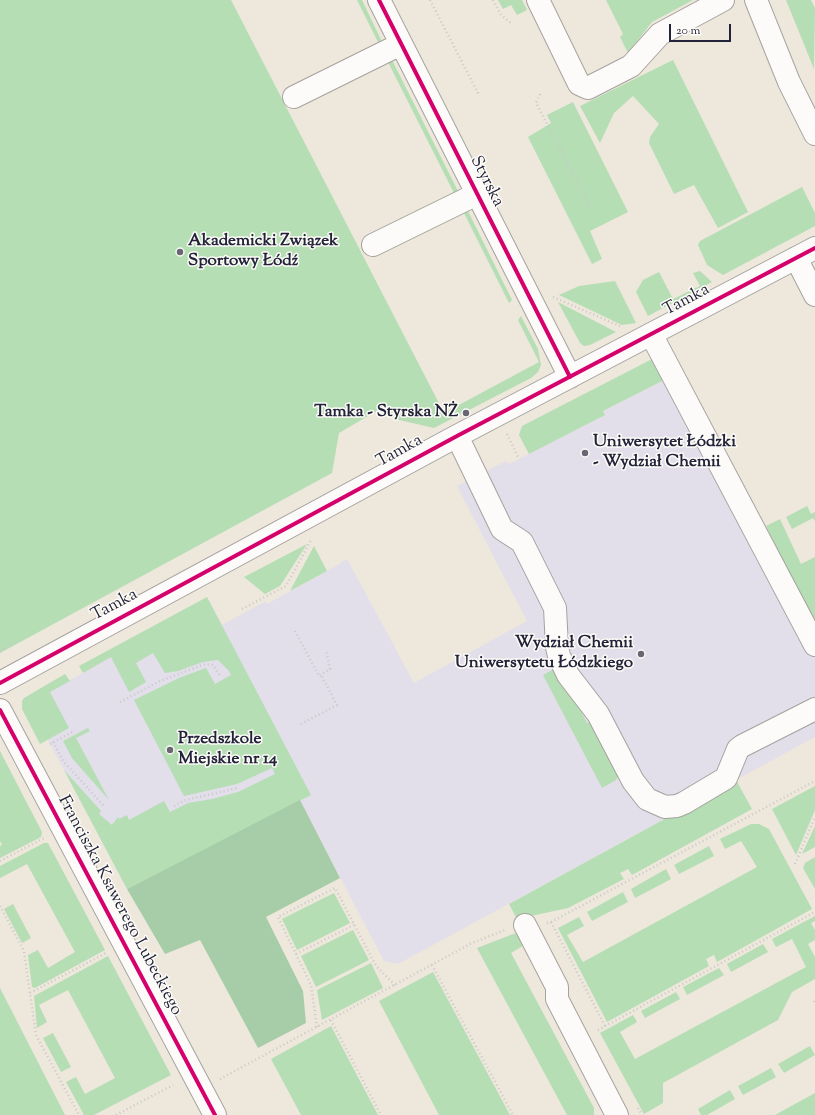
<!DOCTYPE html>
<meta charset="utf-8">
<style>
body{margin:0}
#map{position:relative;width:815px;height:1115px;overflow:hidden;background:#eee7db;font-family:"Sorts Mill Goudy",serif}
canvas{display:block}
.scale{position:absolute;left:669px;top:24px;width:62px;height:18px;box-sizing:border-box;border:2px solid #22223b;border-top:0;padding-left:5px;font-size:12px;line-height:14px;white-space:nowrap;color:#22223b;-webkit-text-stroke:3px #fdfcf7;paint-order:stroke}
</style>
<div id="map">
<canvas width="815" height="1115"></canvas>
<div class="scale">20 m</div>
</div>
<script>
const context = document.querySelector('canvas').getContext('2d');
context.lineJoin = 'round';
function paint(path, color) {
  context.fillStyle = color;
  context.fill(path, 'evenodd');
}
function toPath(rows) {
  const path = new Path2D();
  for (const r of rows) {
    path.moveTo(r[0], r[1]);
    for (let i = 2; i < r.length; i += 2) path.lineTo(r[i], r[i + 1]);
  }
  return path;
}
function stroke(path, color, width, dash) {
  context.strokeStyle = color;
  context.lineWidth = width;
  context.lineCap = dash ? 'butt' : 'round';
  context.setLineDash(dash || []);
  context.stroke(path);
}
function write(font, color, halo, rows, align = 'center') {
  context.font = font + ' "Sorts Mill Goudy",serif';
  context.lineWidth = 3;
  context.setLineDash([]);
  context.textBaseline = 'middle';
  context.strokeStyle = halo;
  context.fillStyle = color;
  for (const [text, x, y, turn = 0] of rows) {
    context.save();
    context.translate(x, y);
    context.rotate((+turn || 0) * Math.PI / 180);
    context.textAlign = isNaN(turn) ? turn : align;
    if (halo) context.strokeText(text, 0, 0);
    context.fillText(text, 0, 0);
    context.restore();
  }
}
paint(toPath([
 [668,378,815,625,815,737,398,964,384,961,300,801,127,889,29,704,209,600,222,625,266,601,267,604,336,566,347,559,414,683,527,621,457,486,506,461,509,464,529,454,605,415,603,411]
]), '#e2deea');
paint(toPath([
 [0,0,231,0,444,413,539,362,518,320,521,316,538,349,541,365,538,372,531,378,434,428,395,419,385,406,339,433,332,473,0,653],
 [357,0,362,0,383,44,380,46],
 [498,0,522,0,527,10,517,15,511,5,503,9],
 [606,0,693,0,652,22,628,53,620,37,623,34],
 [786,0,811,0,815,8,814,69],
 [391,58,459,193,455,195,387,60],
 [673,60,748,212,718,228,694,185,674,194,649,143,650,137,659,124,633,96,614,113,600,143,580,106],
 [573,102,628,212,590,231,602,259,592,264,528,137,551,123,547,115],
 [802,187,815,213,815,226,723,275,707,265,698,245,700,241],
 [467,209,512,300,509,303,463,211],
 [700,271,712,282,648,316,636,292,643,280,659,272,673,299,700,286,693,273],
 [615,281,636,323,622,325,559,295,579,286],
 [558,302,616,332,590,345,584,346,580,343],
 [656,357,668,378,603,411,605,415,529,454,519,435,522,426],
 [807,506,811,514,815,512,815,521,813,518,792,529,786,517],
 [780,519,801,564,815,557,815,618,813,619,766,526],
 [307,544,280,586,265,594,244,577],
 [314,546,327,571,290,591],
 [207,597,311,795,127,889,64,770,101,811,99,814,112,825,118,817,119,819,127,815,129,820,164,801,170,812,188,803,212,799,238,792,275,774,272,768,237,784,184,796,134,700,179,678,206,668,215,684,231,675,229,671,218,660,203,662,178,671,165,673,153,653,136,663,146,682,129,692,111,657,83,673,79,666],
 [554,669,560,670,587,723,594,720,619,774,616,780,602,788,543,675],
 [65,674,70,681,50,692,69,728,40,744,22,709,22,701,24,698],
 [88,728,90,731,76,738,109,800,72,758,63,741],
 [0,751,42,832,41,837,0,858,0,846,2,845,0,841],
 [736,780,752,809,632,875,628,869,620,873,624,879,568,908,517,919,509,904],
 [815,786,815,810,796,855,772,809],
 [751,824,759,824,769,829,812,909,717,962,714,955,706,959,709,966,607,1022,558,928,579,917,584,926,567,935,583,962,757,867,741,841,725,849,720,839],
 [815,826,815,847,802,854],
 [44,843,48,843,105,950,35,988,32,987,28,955,38,950,48,968,75,952,27,864,0,878,0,866],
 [709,846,714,856,679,874,674,865],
 [815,857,815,889,803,868,805,863],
 [666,869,671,879,635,898,631,889],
 [623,892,628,902,592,921,587,912],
 [334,893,350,923,297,950,282,919],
 [13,904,31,938,22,943,4,909],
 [815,916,815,921,811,923,815,930,815,940,808,944,815,957,815,979,792,992,778,1020,663,1083,663,1103,644,1114,600,1033,633,1015,637,1022,620,1032,635,1059,806,967,792,939,776,947,772,939],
 [353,930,369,960,316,987,301,956],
 [521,931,526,944,511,953,594,1108,594,1115,567,1115,477,948],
 [763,944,768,952,731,972,727,964],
 [108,956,171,1075,94,1115,84,1115,66,1082,76,1077,85,1094,115,1078,68,990,39,1005,47,1022,37,1028,34,996],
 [371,963,383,988,322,1020,317,990],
 [719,968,724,975,687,995,683,987],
 [433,972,510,1115,439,1115,379,1001],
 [0,988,65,1115,0,1115],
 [676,992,680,999,645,1018,641,1011],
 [331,1026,378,1115,301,1115,271,1059],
 [53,1033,71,1067,61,1072,43,1038],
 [810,1046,815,1055,784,1073,778,1064],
 [771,1068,776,1077,743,1095,738,1086],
 [730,1090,735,1099,707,1115,701,1115,698,1109],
 [815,1093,815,1115,775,1115]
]), '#b5deb4');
paint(toPath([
 [300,800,340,878,266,917,303,991,306,1023,258,1048,200,940,165,954,127,889]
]), '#a7cda8');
const minor = toPath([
 [379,0,570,377],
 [538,0,579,84,588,88,631,66,660,34,723,0],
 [756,0,789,82,815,134],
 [294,97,401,44],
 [373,245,477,194],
 [796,258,815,295],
 [651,334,815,645],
 [457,436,502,529,522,542,555,608,557,647,559,656,568,675,598,714,633,781,647,799,665,807,677,806,684,803,726,778,738,749,742,746,815,709],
 [0,683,457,436,815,248],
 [0,710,215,1115],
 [525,925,557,987,557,999,617,1115]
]);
stroke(minor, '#a6a29e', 24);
stroke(toPath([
 [430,0,479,95],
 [493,0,501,15,511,23],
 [540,94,536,103,594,213],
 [553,297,620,326],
 [507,434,519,459],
 [242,609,286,586,311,540],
 [295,631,319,676,330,669,326,650],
 [0,651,16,641],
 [120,702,158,682,205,664,213,665,220,676],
 [301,724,337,705,321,675],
 [53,742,64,762,104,806],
 [50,744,74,731],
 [174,806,186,800,237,788],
 [0,861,44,838],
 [795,864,815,817],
 [0,906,24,951,36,1035,79,1115],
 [551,922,605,1026],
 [547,923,551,922,815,781],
 [296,954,354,925],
 [432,965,513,1115],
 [30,993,106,953],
 [814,1002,815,999],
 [331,1020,381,1115],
 [317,1027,311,985,278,917,335,888,376,966,395,985],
 [598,1030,815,912],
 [220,1079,472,943,505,930],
 [638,1108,642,1115],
 [116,1115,173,1085]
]), '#cac8c8', 2.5, [1, 3]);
stroke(minor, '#fcfbfa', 22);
stroke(toPath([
 [379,0,570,377],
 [0,683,457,436,815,248],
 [0,710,215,1115]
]), '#d6006c', 4);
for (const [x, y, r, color] of [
 [180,252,4,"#696773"],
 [466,413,4,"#696773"],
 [585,453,4,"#696773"],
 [641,654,4,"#696773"],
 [170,750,4,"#696773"]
]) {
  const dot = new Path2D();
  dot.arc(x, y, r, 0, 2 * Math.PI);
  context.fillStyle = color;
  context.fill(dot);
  stroke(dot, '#fdfcf7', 1.5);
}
write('17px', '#22223b', '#fdfcf7', [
 ["Styrska",486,182,63],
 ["Tamka",687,301,-28],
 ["Tamka",400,452,-29],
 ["Tamka",115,606,-28],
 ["Franciszka Ksawerego Lubeckiego",119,906,62]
]);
write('bold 17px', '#22223b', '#fdfcf7', [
 ["Akademicki Związek",188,242],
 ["Sportowy Łódź",188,262],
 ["Tamka - Styrska NŻ",458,413,"right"],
 ["Uniwersytet Łódzki",593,443],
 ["- Wydział Chemii",593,463],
 ["Wydział Chemii",633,644,"right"],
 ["Uniwersytetu Łódzkiego",633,664,"right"],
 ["Przedszkole",178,740],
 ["Miejskie nr 14",178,760]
], 'left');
</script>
